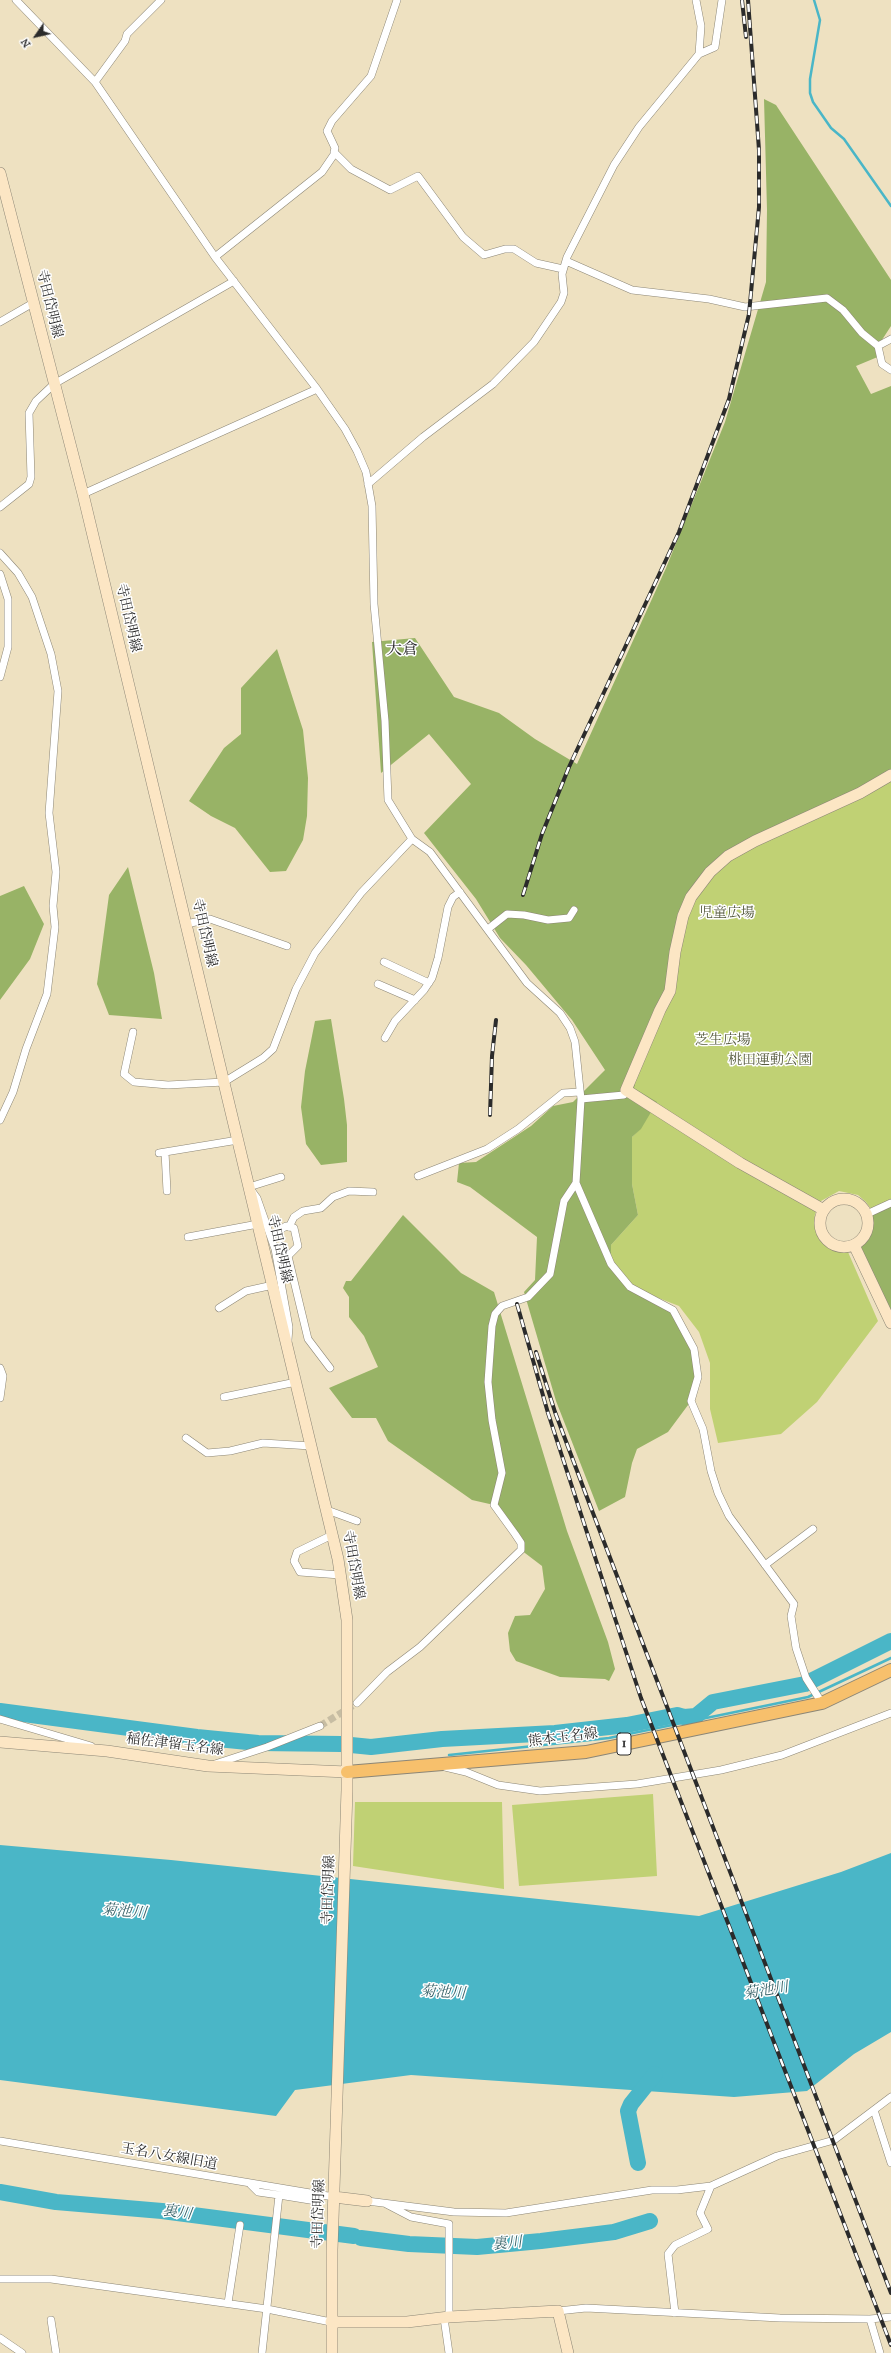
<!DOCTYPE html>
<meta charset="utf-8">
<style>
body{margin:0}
#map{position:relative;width:891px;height:2353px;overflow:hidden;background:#eee1c1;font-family:"IM FELL French Canon",serif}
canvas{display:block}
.north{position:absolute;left:16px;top:16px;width:40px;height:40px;-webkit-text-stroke:3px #fff;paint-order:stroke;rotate:236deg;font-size:11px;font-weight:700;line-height:16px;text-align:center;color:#2b2b2b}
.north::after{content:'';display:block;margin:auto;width:14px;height:18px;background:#2b2b2b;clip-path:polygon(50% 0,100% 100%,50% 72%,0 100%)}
</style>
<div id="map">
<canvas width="891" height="2353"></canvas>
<div class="north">N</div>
</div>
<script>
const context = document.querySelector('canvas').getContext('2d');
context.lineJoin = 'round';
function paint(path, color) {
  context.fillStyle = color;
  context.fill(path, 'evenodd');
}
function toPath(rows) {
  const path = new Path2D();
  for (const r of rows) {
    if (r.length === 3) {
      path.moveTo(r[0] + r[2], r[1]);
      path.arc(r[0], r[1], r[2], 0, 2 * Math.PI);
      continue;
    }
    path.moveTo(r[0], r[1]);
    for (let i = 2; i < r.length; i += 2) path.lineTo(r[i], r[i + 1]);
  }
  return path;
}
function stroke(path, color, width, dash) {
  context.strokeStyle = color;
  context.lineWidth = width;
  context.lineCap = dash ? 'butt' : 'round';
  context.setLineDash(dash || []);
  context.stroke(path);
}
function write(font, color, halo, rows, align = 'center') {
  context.font = font + ' "IM FELL French Canon","Noto Serif JP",serif';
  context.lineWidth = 3;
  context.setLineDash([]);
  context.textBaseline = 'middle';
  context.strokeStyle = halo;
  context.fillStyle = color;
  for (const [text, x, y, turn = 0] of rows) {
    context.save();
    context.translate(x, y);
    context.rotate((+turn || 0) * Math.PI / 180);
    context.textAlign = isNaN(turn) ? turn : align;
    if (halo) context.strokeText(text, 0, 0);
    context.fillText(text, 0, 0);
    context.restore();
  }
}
paint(toPath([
 [891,775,891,1201,871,1209,866,1202,858,1195,839,1191,821,1201,815,1214,814,1223,817,1234,824,1244,840,1252,848,1252,878,1321,817,1402,781,1434,718,1443,710,1409,710,1363,699,1332,679,1306,630,1287,611,1264,611,1245,638,1215,632,1184,632,1137,641,1128,630,1073,682,919,718,866],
 [653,1794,657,1876,519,1886,512,1805],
 [355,1802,502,1802,504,1889,353,1866]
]), '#c0d174');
paint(toPath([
 [764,99,776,105,891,280,891,326,878,346,880,356,856,366,871,394,891,386,891,775,718,866,688,904,673,972,630,1073,635,1085,634,1088,657,1102,641,1129,632,1137,632,1184,638,1215,611,1245,611,1264,630,1287,673,1310,694,1349,698,1377,691,1401,668,1432,637,1449,632,1463,625,1497,599,1511,556,1401,524,1292,535,1280,537,1237,470,1187,457,1182,459,1163,476,1162,531,1126,553,1106,573,1102,605,1070,572,1020,526,965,500,938,476,899,424,833,471,784,429,734,381,773,372,642,415,638,454,697,499,713,535,739,577,764,666,568,725,422,766,282,767,210],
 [277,649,303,730,308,778,307,816,303,840,286,871,270,872,235,828,211,816,189,801,224,748,241,734,241,688],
 [128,867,154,973,162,1019,109,1015,97,984,109,895],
 [24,886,44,924,30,959,0,1000,0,896],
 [331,1019,344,1099,347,1125,347,1162,321,1165,306,1144,301,1107,305,1071,315,1021],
 [891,1204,891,1323,856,1248,867,1239,870,1233,871,1225,867,1214],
 [403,1215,461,1273,494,1292,567,1531,608,1642,615,1669,609,1681,605,1679,560,1677,516,1661,510,1651,508,1633,515,1616,530,1615,545,1589,542,1566,521,1550,517,1536,494,1505,472,1500,388,1441,376,1418,352,1418,329,1388,378,1367,364,1336,349,1317,349,1297,343,1288,346,1281,351,1281]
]), '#98b366');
paint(toPath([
 [0,1845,171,1860,699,1916,841,1872,891,1853,891,2032,854,2054,807,2091,734,2097,411,2075,295,2090,276,2116,0,2080]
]), '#4ab6c7');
stroke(toPath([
 [814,0,820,20,810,79,810,93,813,102,831,128,844,139,891,206],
 [449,1755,609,1738,808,1697,891,1658]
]), '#4ab6c7', 2.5);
stroke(toPath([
 [0,1711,197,1737,258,1743,341,1744,371,1747,442,1739,555,1733,627,1725,677,1715,684,1717,696,1716,713,1702,805,1684,891,1641],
 [638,2163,628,2111,631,2104,655,2074],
 [0,2192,56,2202,162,2211,354,2236],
 [361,2238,409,2244,477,2247,541,2241,614,2232,650,2221]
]), '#4ab6c7', 16);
stroke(toPath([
 [320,1726,357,1703]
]), '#c7bda3', 7, [7, 3.5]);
const street = toPath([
 [16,0,95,82,215,257,317,389,345,429,357,451,366,472,372,506,374,604,385,721,388,800,412,839,430,852,527,983,560,1013,570,1028,575,1042,581,1099,576,1183,579,1190,611,1264,630,1287,673,1310,694,1349,698,1377,691,1401,703,1429,711,1471,718,1493,729,1516,794,1604,791,1616,796,1648,806,1678,822,1703],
 [397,0,371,76,332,121,327,131,335,148,334,152,351,169,390,190,418,176,463,237,484,255,505,249,514,249,536,263,563,269],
 [696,0,701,26,699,54],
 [95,82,125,41,127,34,161,0],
 [215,257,322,172,335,153],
 [566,261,632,290,709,299,745,307,827,298,843,310,862,333,878,346,882,364,891,370],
 [0,322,33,303],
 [878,346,891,339],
 [368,484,423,437,493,384,534,342,561,302,564,293,562,274,567,257,614,165,639,127,699,54,715,47,722,0],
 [83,494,317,389],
 [0,507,29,484,31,477,29,413,36,401,54,384,234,281],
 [0,553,18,573,32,597,51,654,58,691,49,813,56,872,53,906,55,927,47,994,26,1049,13,1092,0,1120],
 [0,574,8,599,8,647,0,677],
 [186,924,210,919,287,946],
 [488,929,507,914,524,915,548,920,569,918,574,910],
 [384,962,429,983],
 [378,984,415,1000],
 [133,1032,124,1074,134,1082,168,1085,224,1082,263,1058,273,1049,296,989,315,953,361,893,412,839],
 [385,1038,395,1021,424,990,432,978,438,958,448,907,453,897,460,892],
 [581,1099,624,1095,626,1090],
 [165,1152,167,1191],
 [159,1153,238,1140],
 [418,1176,487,1149,518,1129,563,1093,580,1092],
 [281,1177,249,1187,257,1198,275,1249,289,1327,288,1340],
 [867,1214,891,1203],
 [289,1227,294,1217,303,1211,321,1208,333,1197,349,1191,373,1192],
 [271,1236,286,1226,294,1228,298,1246,288,1256],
 [188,1237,258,1224],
 [288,1256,308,1339,330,1368],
 [219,1308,246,1291,273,1285],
 [0,1368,3,1376,0,1398],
 [224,1397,296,1382],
 [186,1438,207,1453,230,1451,263,1443,311,1446],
 [327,1510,357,1521],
 [332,1535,297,1552,294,1561,300,1572,340,1575],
 [765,1565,813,1529],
 [357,1703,387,1672,420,1647,521,1550,521,1543,515,1534,494,1505,502,1473,492,1420,488,1382,492,1326,495,1314,502,1306,528,1297,550,1274,564,1201,576,1183],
 [0,1719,91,1746],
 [215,1764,267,1747,320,1726],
 [445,1767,466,1772,498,1785,540,1791,637,1784,721,1770,782,1755,891,1713],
 [874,2110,891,2163],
 [0,2141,334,2197],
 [250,2184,258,2192,279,2195,262,2353],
 [279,2195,316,2201,322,2195],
 [367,2201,454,2212,506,2213,652,2190,677,2190,711,2186,777,2156,834,2140,891,2097],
 [386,2204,411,2217,449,2224,449,2317],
 [0,2279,51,2279,267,2309,331,2322],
 [228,2303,240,2225],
 [558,2311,586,2308,780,2318,870,2319,891,2317],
 [675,2313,668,2254,675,2245,708,2229,700,2213,711,2186],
 [444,2318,449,2353],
 [870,2319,880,2353],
 [51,2320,56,2353],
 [0,2338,22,2353]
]);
const secondary = toPath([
 [0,173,83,494,338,1559,347,1620,347,1790,332,2250,332,2353],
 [844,1223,24],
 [824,1210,740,1163,626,1090,660,1010,670,991,675,952,683,916,691,897,710,872,728,856,755,841,860,793,891,775],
 [854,1245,891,1323],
 [0,1742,107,1751,208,1766,347,1772],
 [334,2197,367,2201],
 [331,2322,407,2322,449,2317,558,2311,568,2353]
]);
const primary = toPath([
 [347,1772,586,1752,822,1703,891,1670]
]);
stroke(street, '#8c8676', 8);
stroke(secondary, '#8c8676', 12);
stroke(primary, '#8c8676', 14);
stroke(street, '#fff', 7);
stroke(secondary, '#fce6c4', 11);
stroke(primary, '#f7c06c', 12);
const rail = toPath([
 [742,0,746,37],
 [523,895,542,834,569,767,679,532,729,399,749,314,759,207,759,150,748,0],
 [490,1115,492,1056,496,1020],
 [517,1304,548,1413,641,1698,891,2345],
 [536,1352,555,1412,588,1500,891,2293]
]);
stroke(rail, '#2b2b2b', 4);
stroke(rail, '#fff', 2.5, [8]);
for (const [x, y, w] of [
 [624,1744,14]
]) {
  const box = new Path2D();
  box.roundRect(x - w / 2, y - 11, w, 22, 3);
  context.fillStyle = '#fff';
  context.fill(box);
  stroke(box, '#2b2b2b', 1);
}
write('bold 13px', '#2b2b2b', null, [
 ["1",624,1744]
]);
write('14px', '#2b2b2b', '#fff', [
 ["寺田岱明線",49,304,76],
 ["寺田岱明線",128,618,77],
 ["寺田岱明線",204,933,77],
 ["寺田岱明線",279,1249,77],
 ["寺田岱明線",353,1565,80],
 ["熊本玉名線",563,1738,-7],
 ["稲佐津留玉名線",175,1745,7],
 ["寺田岱明線",329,1890,-88],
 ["玉名八女線旧道",169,2157,10],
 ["寺田岱明線",319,2214,-88]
]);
write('14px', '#585d41', '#fff', [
 ["児童広場",727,914],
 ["芝生広場",723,1041],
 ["桃田運動公園",770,1061]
]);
write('italic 15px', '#376369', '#fff', [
 ["菊池川",124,1912,5],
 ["菊池川",766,1991,-9],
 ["菊池川",443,1993,3],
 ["裏川",177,2213,7],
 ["裏川",507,2244,-6]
]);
write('16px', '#2b2b2b', '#fff', [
 ["大倉",402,650]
]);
</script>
